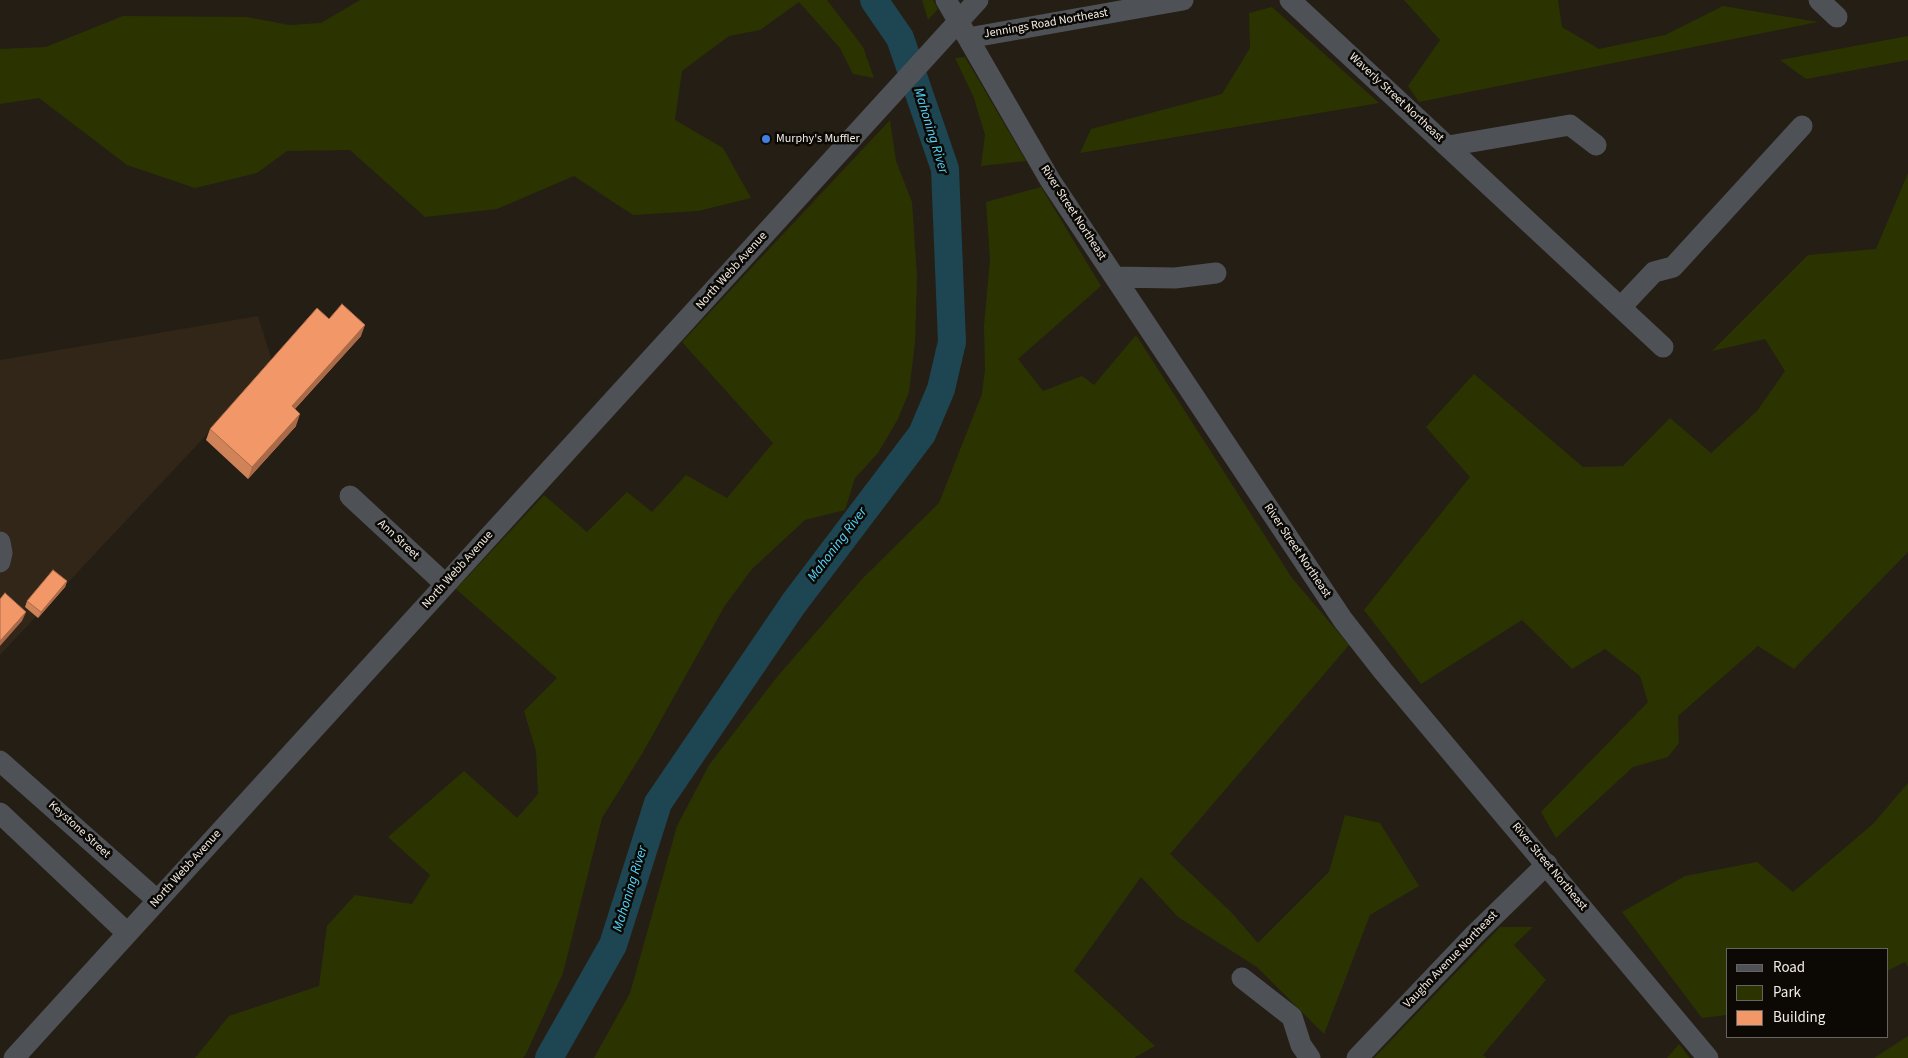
<!DOCTYPE html>
<style>
body{margin:0}
#map{position:relative;width:1908px;height:1058px;overflow:hidden;background:#251e14;font-family:"Source Sans 3",sans-serif}
canvas{display:block}
.legend{position:absolute;left:1726px;top:948px;width:162px;height:90px;box-sizing:border-box;background:#0c0905;border:1px solid #67635f;margin:0;padding:6px 9px;list-style:none;font-size:15px;color:#f0ebe5}
.legend li{display:flex;align-items:center;gap:10px;height:25px}
.legend b{width:25px;border:1px solid #67635f}
</style>
<div id="map">
<canvas width="1908" height="1058"></canvas>
<ul class="legend">
<li><b style="height:6px;background:#4e5156"></b>Road</li>
<li><b style="height:14px;background:#2b3400"></b>Park</li>
<li><b style="height:14px;background:#f29868"></b>Building</li>
</ul>
</div>
<script>
const context = document.querySelector('canvas').getContext('2d');
context.lineJoin = 'round';
function paint(path, color) {
  context.fillStyle = color;
  context.fill(path, 'evenodd');
}
function toPath(rows) {
  const path = new Path2D();
  for (const r of rows) {
    path.moveTo(r[0], r[1]);
    for (let i = 2; i < r.length; i += 2) path.lineTo(r[i], r[i + 1]);
  }
  return path;
}
function stroke(path, color, width, dash) {
  context.strokeStyle = color;
  context.lineWidth = width;
  context.lineCap = dash ? 'butt' : 'round';
  context.setLineDash(dash || []);
  context.stroke(path);
}
function write(font, color, halo, rows, align = 'center') {
  context.font = font + ' "Source Sans 3",sans-serif';
  context.lineWidth = 5;
  context.setLineDash([]);
  context.textBaseline = 'middle';
  context.strokeStyle = halo;
  context.fillStyle = color;
  for (const [text, x, y, turn = 0] of rows) {
    context.save();
    context.translate(x, y);
    context.rotate((+turn || 0) * Math.PI / 180);
    context.textAlign = isNaN(turn) ? turn : align;
    if (halo) context.strokeText(text, 0, 0);
    context.fillText(text, 0, 0);
    context.restore();
  }
}
paint(toPath([
 [258,316,273,364,0,655,0,360]
]), '#312617');
paint(toPath([
 [360,0,827,0,863,47,874,78,853,74,840,48,799,2,760,30,729,36,682,71,675,120,723,148,751,198,698,211,633,215,574,176,497,209,425,217,350,150,287,151,257,173,195,188,127,165,39,98,0,104,0,49,46,47,123,16,247,17,289,25,321,23],
 [922,0,933,0,938,9,928,20],
 [1404,0,1558,0,1562,27,1599,49,1665,35,1723,6,1818,22,1419,102,1408,86,1440,40],
 [1272,7,1379,103,1080,153,1091,129,1222,94,1250,48,1249,13],
 [1908,36,1908,60,1806,79,1780,60],
 [965,57,1026,161,981,166,985,135,974,98,955,58],
 [890,120,896,161,912,202,917,277,915,342,909,392,898,419,878,453,855,478,845,510,805,520,752,569,724,607,642,754,602,818,563,973,526,1054,523,1058,195,1058,229,1016,319,986,327,926,355,895,412,904,430,875,388,837,464,771,517,818,538,794,536,751,524,711,557,678,456,589,544,495,587,532,627,492,652,512,686,475,727,498,773,443,682,342],
 [1908,173,1908,552,1794,669,1758,646,1678,716,1679,743,1668,757,1633,767,1556,838,1541,812,1648,702,1640,676,1605,649,1572,669,1522,620,1421,684,1364,610,1470,477,1426,427,1474,374,1583,467,1623,466,1670,418,1711,453,1757,411,1785,371,1765,339,1712,351,1808,255,1876,249],
 [1041,187,1101,286,1018,359,1043,391,1082,376,1094,385,1136,335,1292,578,1349,645,1170,854,1231,912,1258,943,1329,872,1345,815,1380,823,1419,886,1370,915,1324,1034,1257,967,1178,917,1141,877,1074,971,1155,1046,1134,1058,594,1058,630,993,677,826,709,765,777,677,863,578,939,503,982,394,985,369,984,326,990,259,986,202],
 [1908,783,1908,967,1905,962,1887,971,1887,949,1727,949,1727,1015,1702,1018,1622,912,1685,876,1757,862,1793,892,1873,824],
 [1500,927,1533,927,1514,945,1546,980,1483,1055,1487,1058,1374,1058],
 [1908,1036,1908,1058,1874,1058],
 [1679,1044,1690,1058,1667,1058]
]), '#2b3400');
stroke(toPath([
 [549,1058,613,945,658,803,794,603,922,434,941,389,952,342,945,169,900,38,874,0]
]), '#1d4552', 28);
stroke(toPath([
 [946,0,1050,180,1343,620,1383,671,1708,1058],
 [1290,0,1663,347],
 [1819,0,1837,17],
 [968,38,1183,0],
 [1448,146,1570,125,1596,145],
 [1115,277,1175,278,1216,273],
 [1621,307,1654,272,1673,267,1802,126],
 [350,496,445,584],
 [0,542,2,553,0,562],
 [0,761,157,900],
 [0,813,127,933],
 [1242,978,1292,1017,1301,1045,1310,1058],
 [14,1058,978,0],
 [1357,1058,1474,935,1547,864]
]), '#4e5156', 21);
paint(toPath([
 [329,319,361,336,295,409,296,426,248,479,206,440,210,429],
 [67,581,65,587,38,618,25,607,27,601]
]), '#d08359');
paint(toPath([
 [365,325,361,336,287,417,292,406],
 [300,414,296,426,248,479,252,467],
 [67,581,65,587,38,618,41,612],
 [26,612,22,621,0,646,0,641]
]), '#a96a49');
const building = toPath([
 [342,304,365,325,292,406,300,414,252,467,210,429,317,308,329,319,342,304],
 [53,570,67,581,41,612,27,601,53,570],
 [5,593,26,612,0,641,0,599,5,593]
]);
paint(building, '#f29868');
stroke(building, '#a96a49', 1);
for (const [x, y, r, color] of [
 [766,139,5,"#3f7fe0"]
]) {
  const dot = new Path2D();
  dot.arc(x, y, r, 0, 2 * Math.PI);
  context.fillStyle = color;
  context.fill(dot);
  stroke(dot, '#0c0905', 2);
}
write('12px', '#f0ebe5', '#0c0905', [
 ["Jennings Road Northeast",1046,24,-10],
 ["Waverly Street Northeast",1396,98,43],
 ["River Street Northeast",1073,213,57],
 ["North Webb Avenue",732,271,-48],
 ["Ann Street",398,540,43],
 ["River Street Northeast",1297,551,56],
 ["North Webb Avenue",458,570,-48],
 ["Keystone Street",79,830,42],
 ["River Street Northeast",1549,867,50],
 ["North Webb Avenue",186,869,-48],
 ["Vaughn Avenue Northeast",1451,960,-46]
]);
write('12px', '#f0ebe5', '#0c0905', [
 ["Murphy's Muffler",776,139]
], 'left');
write('italic 14px', '#53d3fc', '#0c0905', [
 ["Mahoning River",930,131,73],
 ["Mahoning River",838,545,-53],
 ["Mahoning River",631,889,-73]
]);
</script>
